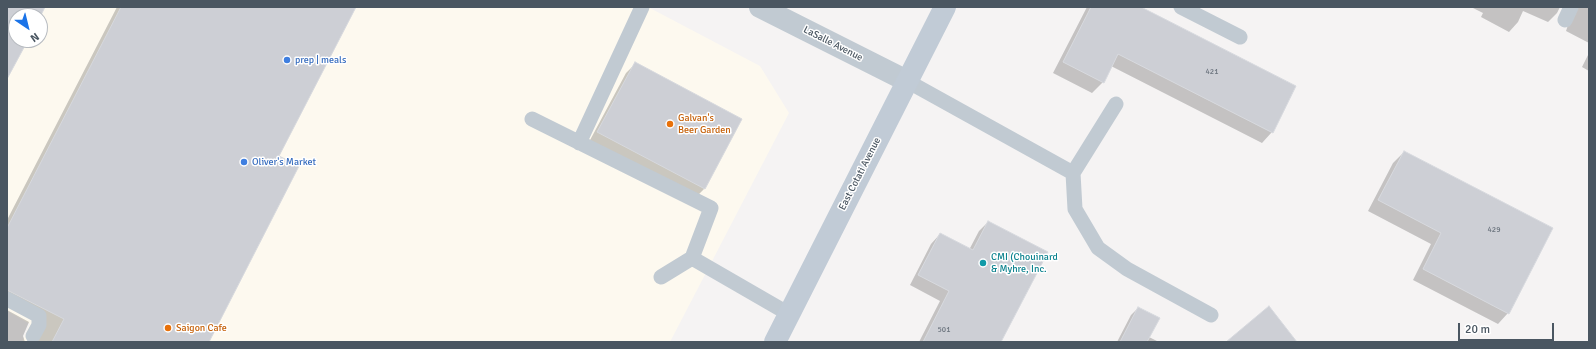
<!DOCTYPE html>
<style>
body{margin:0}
#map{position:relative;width:1596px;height:349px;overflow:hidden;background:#f5f3f3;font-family:Signika,sans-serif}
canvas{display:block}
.frame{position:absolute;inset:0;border:8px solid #4a5661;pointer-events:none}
.north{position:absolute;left:8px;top:8px;width:40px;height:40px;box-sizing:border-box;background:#fff;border:1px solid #b7bbc0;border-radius:50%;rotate:145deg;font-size:11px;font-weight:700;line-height:16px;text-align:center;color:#4a5661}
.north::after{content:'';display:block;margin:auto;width:14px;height:18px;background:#1a73e8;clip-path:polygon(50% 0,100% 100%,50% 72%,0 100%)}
.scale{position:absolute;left:1458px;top:323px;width:96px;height:18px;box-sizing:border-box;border:2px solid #4a5661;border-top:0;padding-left:5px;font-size:12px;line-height:14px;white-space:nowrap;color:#4a5661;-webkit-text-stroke:3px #fff;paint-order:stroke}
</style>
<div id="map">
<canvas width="1596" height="349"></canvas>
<div class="frame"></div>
<div class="north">N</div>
<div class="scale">20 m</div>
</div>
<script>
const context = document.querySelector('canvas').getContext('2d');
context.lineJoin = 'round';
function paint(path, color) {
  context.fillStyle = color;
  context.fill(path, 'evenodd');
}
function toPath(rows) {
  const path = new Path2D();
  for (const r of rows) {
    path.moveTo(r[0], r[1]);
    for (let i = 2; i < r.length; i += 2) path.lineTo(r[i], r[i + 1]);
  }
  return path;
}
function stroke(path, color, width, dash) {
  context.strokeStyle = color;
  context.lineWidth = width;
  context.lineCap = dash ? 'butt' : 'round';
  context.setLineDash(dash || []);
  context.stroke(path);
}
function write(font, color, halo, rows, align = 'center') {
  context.font = font + ' Signika,sans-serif';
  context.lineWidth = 3;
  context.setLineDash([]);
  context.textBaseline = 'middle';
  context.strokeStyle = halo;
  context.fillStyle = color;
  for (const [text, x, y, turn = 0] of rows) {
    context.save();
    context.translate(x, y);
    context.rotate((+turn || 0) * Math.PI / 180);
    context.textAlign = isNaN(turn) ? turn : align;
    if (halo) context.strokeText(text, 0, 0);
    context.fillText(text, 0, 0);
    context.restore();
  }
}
paint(toPath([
 [7,7,648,7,760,66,789,113,670,342,22,342,30,324,7,311],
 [16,16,40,16,40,40,16,40]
]), '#fdf9ef');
paint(toPath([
 [117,7,355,7,278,157,208,342,36,342,34,318,7,304,7,220],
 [1087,7,1139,7,1272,132,1262,143,1111,66,1103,82,1092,93,1053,73],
 [1471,7,1589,7,1589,43,1566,31,1571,16,1565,8,1560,7,1557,13,1548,22,1523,11,1518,22,1509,32,1481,17,1483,13],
 [1589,53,1589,71,1582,67],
 [635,64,741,120,704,189,695,198,589,142,626,73],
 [1404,152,1508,313,1498,324,1413,280,1431,244,1368,211,1393,163],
 [988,222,985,342,919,342,940,301,910,285,931,244,940,234,969,250,979,231],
 [1138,308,1149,337,1159,342,1117,342,1131,315],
 [7,310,29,322,23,336,25,342,7,342]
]), '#0003');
const building = toPath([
 [7,7,45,7,40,17,16,16,16,40,28,40,7,79,7,7],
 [121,7,356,7,279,156,299,166,209,342,52,342,64,319,7,290,7,228,121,7],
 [1091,7,1141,7,1296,86,1273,133,1118,54,1104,83,1063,62,1091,7],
 [635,62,742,119,705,189,597,132,635,62],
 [1404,151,1553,228,1509,314,1423,269,1441,233,1378,200,1404,151],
 [988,221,1048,252,1001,342,923,342,949,291,918,275,940,233,973,250,988,221],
 [1269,306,1297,342,1226,342,1269,306],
 [1138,307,1160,318,1147,342,1120,342,1138,307]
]);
paint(building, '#cdcfd5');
stroke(building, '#d7d9de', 1);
stroke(toPath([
 [1181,7,1240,37],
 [1565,20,1571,7],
 [907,81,1073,173],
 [1116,104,1073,173,1075,209,1098,248,1127,269,1211,315],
 [532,119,711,208,692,258,661,277],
 [579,143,642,7],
 [692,258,789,314],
 [7,299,39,316,39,325,33,336]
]), '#c1cad2', 15);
stroke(toPath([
 [760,7,907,81]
]), '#c1cad2', 22);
stroke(toPath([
 [775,342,945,7]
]), '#c1cbd6', 22);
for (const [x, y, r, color] of [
 [287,60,4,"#3f7fe0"],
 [670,124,4,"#e8710a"],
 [244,162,4,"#3f7fe0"],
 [983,263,4,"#0f9aa8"],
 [168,328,4,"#e8710a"]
]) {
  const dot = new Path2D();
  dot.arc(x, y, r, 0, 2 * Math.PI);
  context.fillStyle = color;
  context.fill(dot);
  stroke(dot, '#fff', 1.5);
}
write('8px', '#6b747e', null, [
 ["421",1212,72],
 ["429",1494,230],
 ["501",944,330]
]);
write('10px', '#4a5661', '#fff', [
 ["LaSalle Avenue",833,44,27],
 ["East Cotati Avenue",860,174,-63]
]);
write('10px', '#366cbe', '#fff', [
 ["prep | meals",295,60],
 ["Oliver's Market",252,162]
], 'left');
write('10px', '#c56008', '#fff', [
 ["Galvan's",678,118],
 ["Beer Garden",678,130],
 ["Saigon Cafe",176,328]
], 'left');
write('10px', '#0d838f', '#fff', [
 ["CMI (Chouinard",991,257],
 ["& Myhre, Inc.",991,269]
], 'left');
</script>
